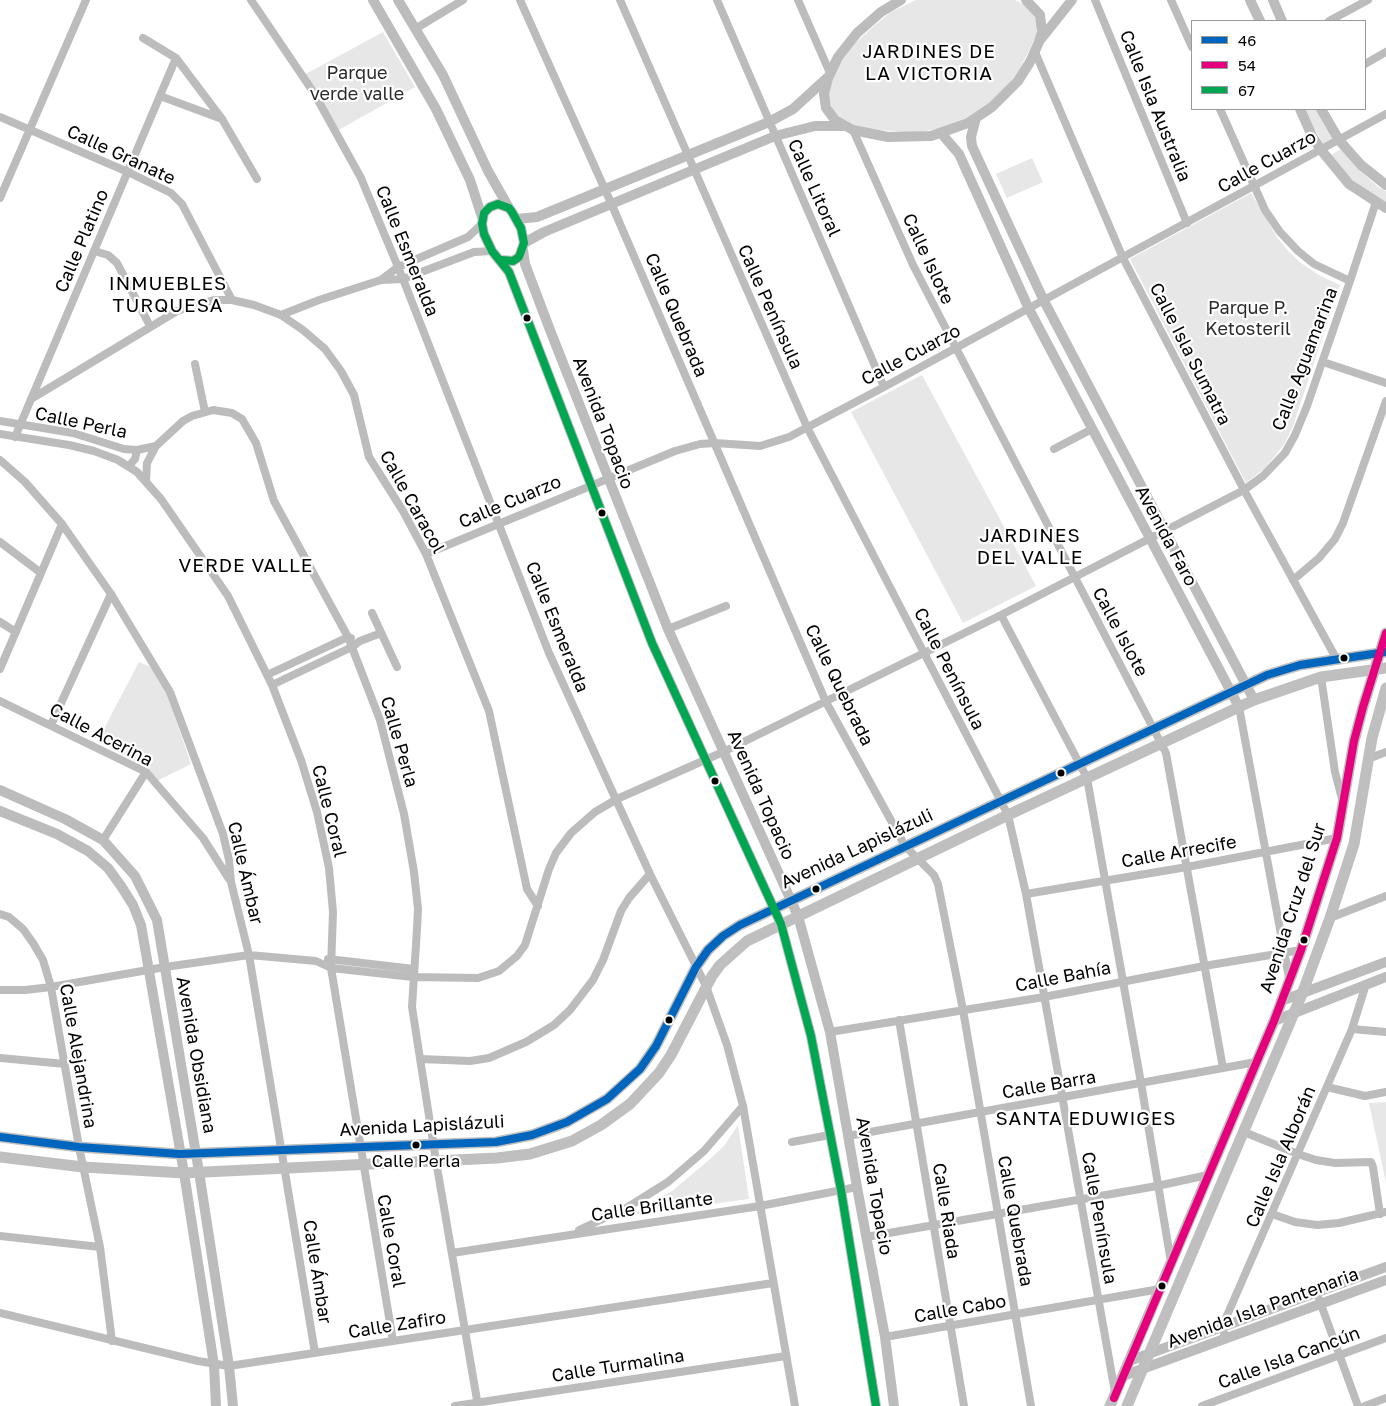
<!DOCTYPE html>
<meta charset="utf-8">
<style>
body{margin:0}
#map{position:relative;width:1386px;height:1406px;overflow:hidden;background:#fff;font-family:"Golos Text",sans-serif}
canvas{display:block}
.legend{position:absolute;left:1191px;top:20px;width:175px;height:90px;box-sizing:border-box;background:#fff;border:1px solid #999;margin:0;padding:6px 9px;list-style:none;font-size:15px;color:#000}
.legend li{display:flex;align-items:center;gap:10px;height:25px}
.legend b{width:25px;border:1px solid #999}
</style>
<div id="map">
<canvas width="1386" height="1406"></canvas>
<ul class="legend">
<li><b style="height:6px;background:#0065bd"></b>46</li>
<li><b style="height:6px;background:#e5007d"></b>54</li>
<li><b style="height:6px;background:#00a651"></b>67</li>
</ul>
</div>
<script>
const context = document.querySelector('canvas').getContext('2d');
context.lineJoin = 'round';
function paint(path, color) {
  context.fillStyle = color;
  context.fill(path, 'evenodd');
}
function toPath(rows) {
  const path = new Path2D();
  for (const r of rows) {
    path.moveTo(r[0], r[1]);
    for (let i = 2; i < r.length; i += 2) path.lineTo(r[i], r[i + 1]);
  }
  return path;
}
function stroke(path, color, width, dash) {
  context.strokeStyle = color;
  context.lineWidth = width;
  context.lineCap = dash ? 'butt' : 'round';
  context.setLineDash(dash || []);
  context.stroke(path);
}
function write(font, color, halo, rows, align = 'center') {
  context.font = font + ' "Golos Text",sans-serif';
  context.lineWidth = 4.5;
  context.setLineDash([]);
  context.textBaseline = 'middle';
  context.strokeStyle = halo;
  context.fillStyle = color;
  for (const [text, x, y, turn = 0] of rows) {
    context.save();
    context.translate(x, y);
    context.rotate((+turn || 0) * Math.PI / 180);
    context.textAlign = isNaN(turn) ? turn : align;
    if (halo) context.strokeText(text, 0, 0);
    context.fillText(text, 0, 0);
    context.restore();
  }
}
paint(toPath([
 [916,0,1015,0,1028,7,1034,14,1037,23,1036,37,1017,74,994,100,966,118,937,129,914,133,868,129,845,122,835,114,830,103,828,91,840,61,855,43,875,25,891,12],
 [383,32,415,87,335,132,304,75],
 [1304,109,1317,109,1334,139,1324,145,1312,125],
 [1341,149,1357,168,1378,187,1386,191,1386,204,1371,195,1348,176,1331,155],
 [1032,158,1043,182,1007,198,996,174],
 [1251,193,1277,237,1288,251,1301,263,1319,275,1340,285,1293,426,1285,443,1275,456,1265,468,1246,483,1130,259],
 [922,375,1036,586,963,623,851,412],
 [139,662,151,667,167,694,191,764,157,781,146,768,98,740],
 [1386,1102,1386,1183,1369,1103],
 [738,1125,749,1199,632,1215,672,1191,709,1160,724,1146]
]), '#e7e7e7');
stroke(toPath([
 [251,0,314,93,361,178,403,279,549,653,650,874,706,986,727,1045,743,1106,795,1406],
 [520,0,611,203,826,702,905,846,934,875,938,884,963,1010,1031,1406],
 [620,0,807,427,1008,815,1026,894,1115,1392],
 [717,0,884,387],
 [798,0,830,73],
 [1095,0,1187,223],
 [1171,0,1192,47],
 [1329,21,1368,0],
 [415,29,463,0],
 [143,38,176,58,222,119,257,179],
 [1035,52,1123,258,1244,490,1337,660],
 [1365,64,1386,52],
 [160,96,222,119],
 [1220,109,1265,210,1280,232,1298,251,1314,264,1350,281],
 [0,117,128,172,171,193,182,204,232,300],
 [853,130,913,265,1166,753,1223,1068],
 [0,198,86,0],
 [94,251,108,255,117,263,150,326],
 [381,280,398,267,468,237,482,224],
 [281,315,319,300,381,280,403,279,474,252,492,251],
 [1323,362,1386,383],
 [195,364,205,412],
 [31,399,177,311,195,305,215,300,232,300,254,305,281,315,303,330,325,349,341,371,354,395,369,457,403,511,426,554,489,711,527,889,538,906],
 [0,421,73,433,124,449,137,450,156,446],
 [0,434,69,445,94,451,118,460,137,472,161,499,228,596,272,685,301,760,317,812,329,868,333,912,331,968,393,1341],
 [15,437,176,58],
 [1054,449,1092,429],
 [0,460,25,482,62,524,111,594,170,692,223,834,229,860,231,882,249,955,315,1353],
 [129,466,135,459,137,450],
 [146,481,147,463,156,446,183,421,192,416,213,410,232,413,242,419,256,443,274,501,348,637,380,720,404,814,414,872,418,909,417,929,412,1007,436,1161,478,1406],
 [0,542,41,573],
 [426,554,675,451,700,444,715,443,760,446,789,437,884,387,1386,114],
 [1293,580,1319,558,1335,539,1343,523,1386,401],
 [372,613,397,667],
 [1001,615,1087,778,1141,1083,1171,1262],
 [0,622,16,632],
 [668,629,726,606],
 [0,669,62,524],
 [267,675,348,637,351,638],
 [1321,677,1335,772,1342,799],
 [272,685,352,647,360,641,381,633],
 [0,701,146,772,203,838,229,879],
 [1239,707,1289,978],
 [51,725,111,594],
 [1368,759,1386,752],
 [103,840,146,772],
 [1026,894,1187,867,1337,838],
 [0,914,9,917,23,929,33,943,43,960,51,987,79,1147,100,1247,112,1341],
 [1330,918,1386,896],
 [328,959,414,969],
 [0,990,25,990,51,987,165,967,249,955,316,961,331,968,413,977,478,978,499,971,517,956,525,945,549,869,556,853,571,833,595,812,617,799,723,752,1001,615,1244,490,1263,476,1285,453,1295,435,1307,406,1350,281,1376,202],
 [899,1020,964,1406],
 [1352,1029,1386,1032],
 [830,1032,1044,997,1204,966,1301,950],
 [0,1058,65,1064],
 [420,1059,470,1061,489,1058,526,1042,554,1025,570,1010,593,980,603,960,621,911,629,898,650,874],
 [1327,1087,1365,1096,1386,1092],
 [1244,1132,1298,1154,1316,1160,1335,1163,1371,1162,1373,1167,1380,1214],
 [848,1136,1256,1062],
 [792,1142,830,1135],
 [1272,1214,1295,1222,1317,1225,1339,1223,1386,1212],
 [579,1230,628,1207,668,1182,704,1151,743,1106],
 [0,1236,100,1247],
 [866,1237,1157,1186,1208,1175],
 [452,1253,760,1206,857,1187],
 [1319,1299,1358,1406],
 [0,1313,198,1361,229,1366,773,1283],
 [885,1337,1160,1289],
 [1226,1339,1222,1327,1352,1029,1366,984],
 [455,1406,786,1356],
 [1202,1406,1386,1338],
 [1365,1406,1386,1398]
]), '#bcbcbc', 8);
stroke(toPath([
 [373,0,436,109,470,180,482,217],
 [398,0,443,75,488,171,509,208],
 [901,0,881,12,857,33,838,57,828,78,824,94,826,108,835,120,853,130,888,137,931,136,968,123,992,107,1018,81,1030,62,1039,42,1042,32,1040,15,1026,0],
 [1250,0,1260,21],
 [1273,0,1282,21],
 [1041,39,1072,0],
 [1300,109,1312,136,1321,150,1349,184,1386,208],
 [1321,109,1339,140,1361,165,1386,185],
 [976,118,971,137,972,146,1044,301,1254,700],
 [941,133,959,154,1029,309,1239,707],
 [517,219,537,217,769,122,793,109,827,78],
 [524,243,544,232,775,136,815,126,844,126],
 [523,250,525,264,550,330,668,629,798,916,830,1032,857,1187,885,1337,894,1406],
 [501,260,513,261,519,257,524,243,521,228,512,212,509,208,498,204,490,207,484,213,482,224,484,234,492,251,509,272,652,643,781,924,811,1036,841,1190,876,1406],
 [0,790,65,819,103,840,135,876,157,920,199,1172,229,1366,233,1406],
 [0,811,57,834,88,851,108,868,121,886,133,905,141,925,184,1173,214,1365,216,1406],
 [1281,1001,1386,962],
 [1274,1021,1386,977],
 [1129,1361,1386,1267],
 [1123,1376,1386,1280]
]), '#bcbcbc', 10);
stroke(toPath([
 [0,1137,79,1147,180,1154,496,1142,532,1135,567,1122,607,1099,640,1069,656,1046,696,967,708,950,723,936,740,925,1267,675,1300,665,1386,652],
 [0,1157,83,1167,184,1173,497,1158,530,1154,572,1141,601,1125,630,1104,659,1073,671,1055,712,976,720,965,747,941,1008,815,1254,700,1321,677,1386,668],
 [1110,1406,1274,1021,1301,950,1337,838,1354,741,1363,707,1386,633],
 [1127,1406,1302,994,1330,918,1354,844,1372,738,1386,688]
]), '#bfbfbf', 11);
stroke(toPath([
 [0,1137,79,1147,180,1154,496,1142,532,1135,567,1122,607,1099,640,1069,656,1046,696,967,708,950,723,936,740,925,1267,675,1300,665,1386,652]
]), '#0065bd', 8);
stroke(toPath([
 [1114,1398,1274,1021,1301,950,1337,838,1354,741,1363,707,1386,633]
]), '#e5007d', 8);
stroke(toPath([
 [501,260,513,261,519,257,524,243,521,228,512,212,509,208,498,204,490,207,484,213,482,224,484,234,492,251,509,272,652,643,781,924,811,1036,841,1190,876,1406]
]), '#00a651', 8);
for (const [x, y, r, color] of [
 [527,318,4.5,"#000"],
 [602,513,4.5,"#000"],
 [1344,658,4.5,"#000"],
 [1061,773,4.5,"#000"],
 [715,781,4.5,"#000"],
 [816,889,4.5,"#000"],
 [1304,940,4.5,"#000"],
 [669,1020,4.5,"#000"],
 [416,1145,4.5,"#000"],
 [1162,1286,4.5,"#000"]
]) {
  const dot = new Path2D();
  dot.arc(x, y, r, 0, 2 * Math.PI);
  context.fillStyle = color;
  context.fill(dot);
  stroke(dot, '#fff', 2);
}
write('17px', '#000', '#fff', [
 ["Calle Perla",416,1162]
]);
write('18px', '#2b2b2b', '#fff', [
 ["Parque",357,73],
 ["verde valle",357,94],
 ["Parque P.",1248,308],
 ["Ketosteril",1248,329]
]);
write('18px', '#000', '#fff', [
 ["Calle Isla Australia",1155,106,68],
 ["Calle Granate",121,155,25],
 ["Calle Cuarzo",1267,162,-29],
 ["Calle Litoral",814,188,66],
 ["Calle Platino",82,241,-67],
 ["Calle Esmeralda",407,251,68],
 ["Calle Islote",928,259,65],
 ["Calle Península",770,307,66],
 ["Calle Quebrada",676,315,67],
 ["Calle Isla Sumatra",1190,354,63],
 ["Calle Cuarzo",911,355,-28],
 ["Calle Aguamarina",1305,359,-69],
 ["Calle Perla",81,423,12],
 ["Avenida Topacio",603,423,69],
 ["Calle Caracol",412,502,61],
 ["Calle Cuarzo",510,502,-23],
 ["Avenida Faro",1166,536,62],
 ["Calle Esmeralda",557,627,68],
 ["Calle Islote",1120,632,62],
 ["Calle Península",949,669,63],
 ["Calle Quebrada",839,685,64],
 ["Calle Acerina",101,735,28],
 ["Calle Perla",399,742,74],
 ["Avenida Topacio",761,795,66],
 ["Calle Coral",329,811,76],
 ["Avenida Lapislázuli",857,849,-25],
 ["Calle Arrecife",1179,852,-10],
 ["Calle Ámbar",245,873,77],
 ["Avenida Cruz del Sur",1293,908,-72],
 ["Calle Bahía",1063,977,-11],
 ["Avenida Obsidiana",196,1055,80],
 ["Calle Alejandrina",78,1056,80],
 ["Calle Barra",1049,1085,-10],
 ["Avenida Lapislázuli",422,1126,-3],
 ["Calle Isla Alborán",1281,1157,-67],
 ["Avenida Topacio",874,1186,80],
 ["Calle Brillante",652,1207,-8],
 ["Calle Riada",946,1211,81],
 ["Calle Península",1099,1218,80],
 ["Calle Quebrada",1015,1221,80],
 ["Calle Coral",391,1241,80],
 ["Calle Ámbar",317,1272,81],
 ["Avenida Isla Pantenaria",1263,1308,-20],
 ["Calle Cabo",960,1309,-10],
 ["Calle Zafiro",397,1325,-9],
 ["Calle Isla Cancún",1289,1358,-20],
 ["Calle Turmalina",618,1366,-9]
]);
context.letterSpacing = '1px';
write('19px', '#000', '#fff', [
 ["JARDINES DE",929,52],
 ["LA VICTORIA",929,74],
 ["INMUEBLES",168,284],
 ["TURQUESA",168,306],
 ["JARDINES",1030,536],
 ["DEL VALLE",1030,558],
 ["VERDE VALLE",246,566],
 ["SANTA EDUWIGES",1086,1119]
]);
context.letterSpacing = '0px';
</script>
